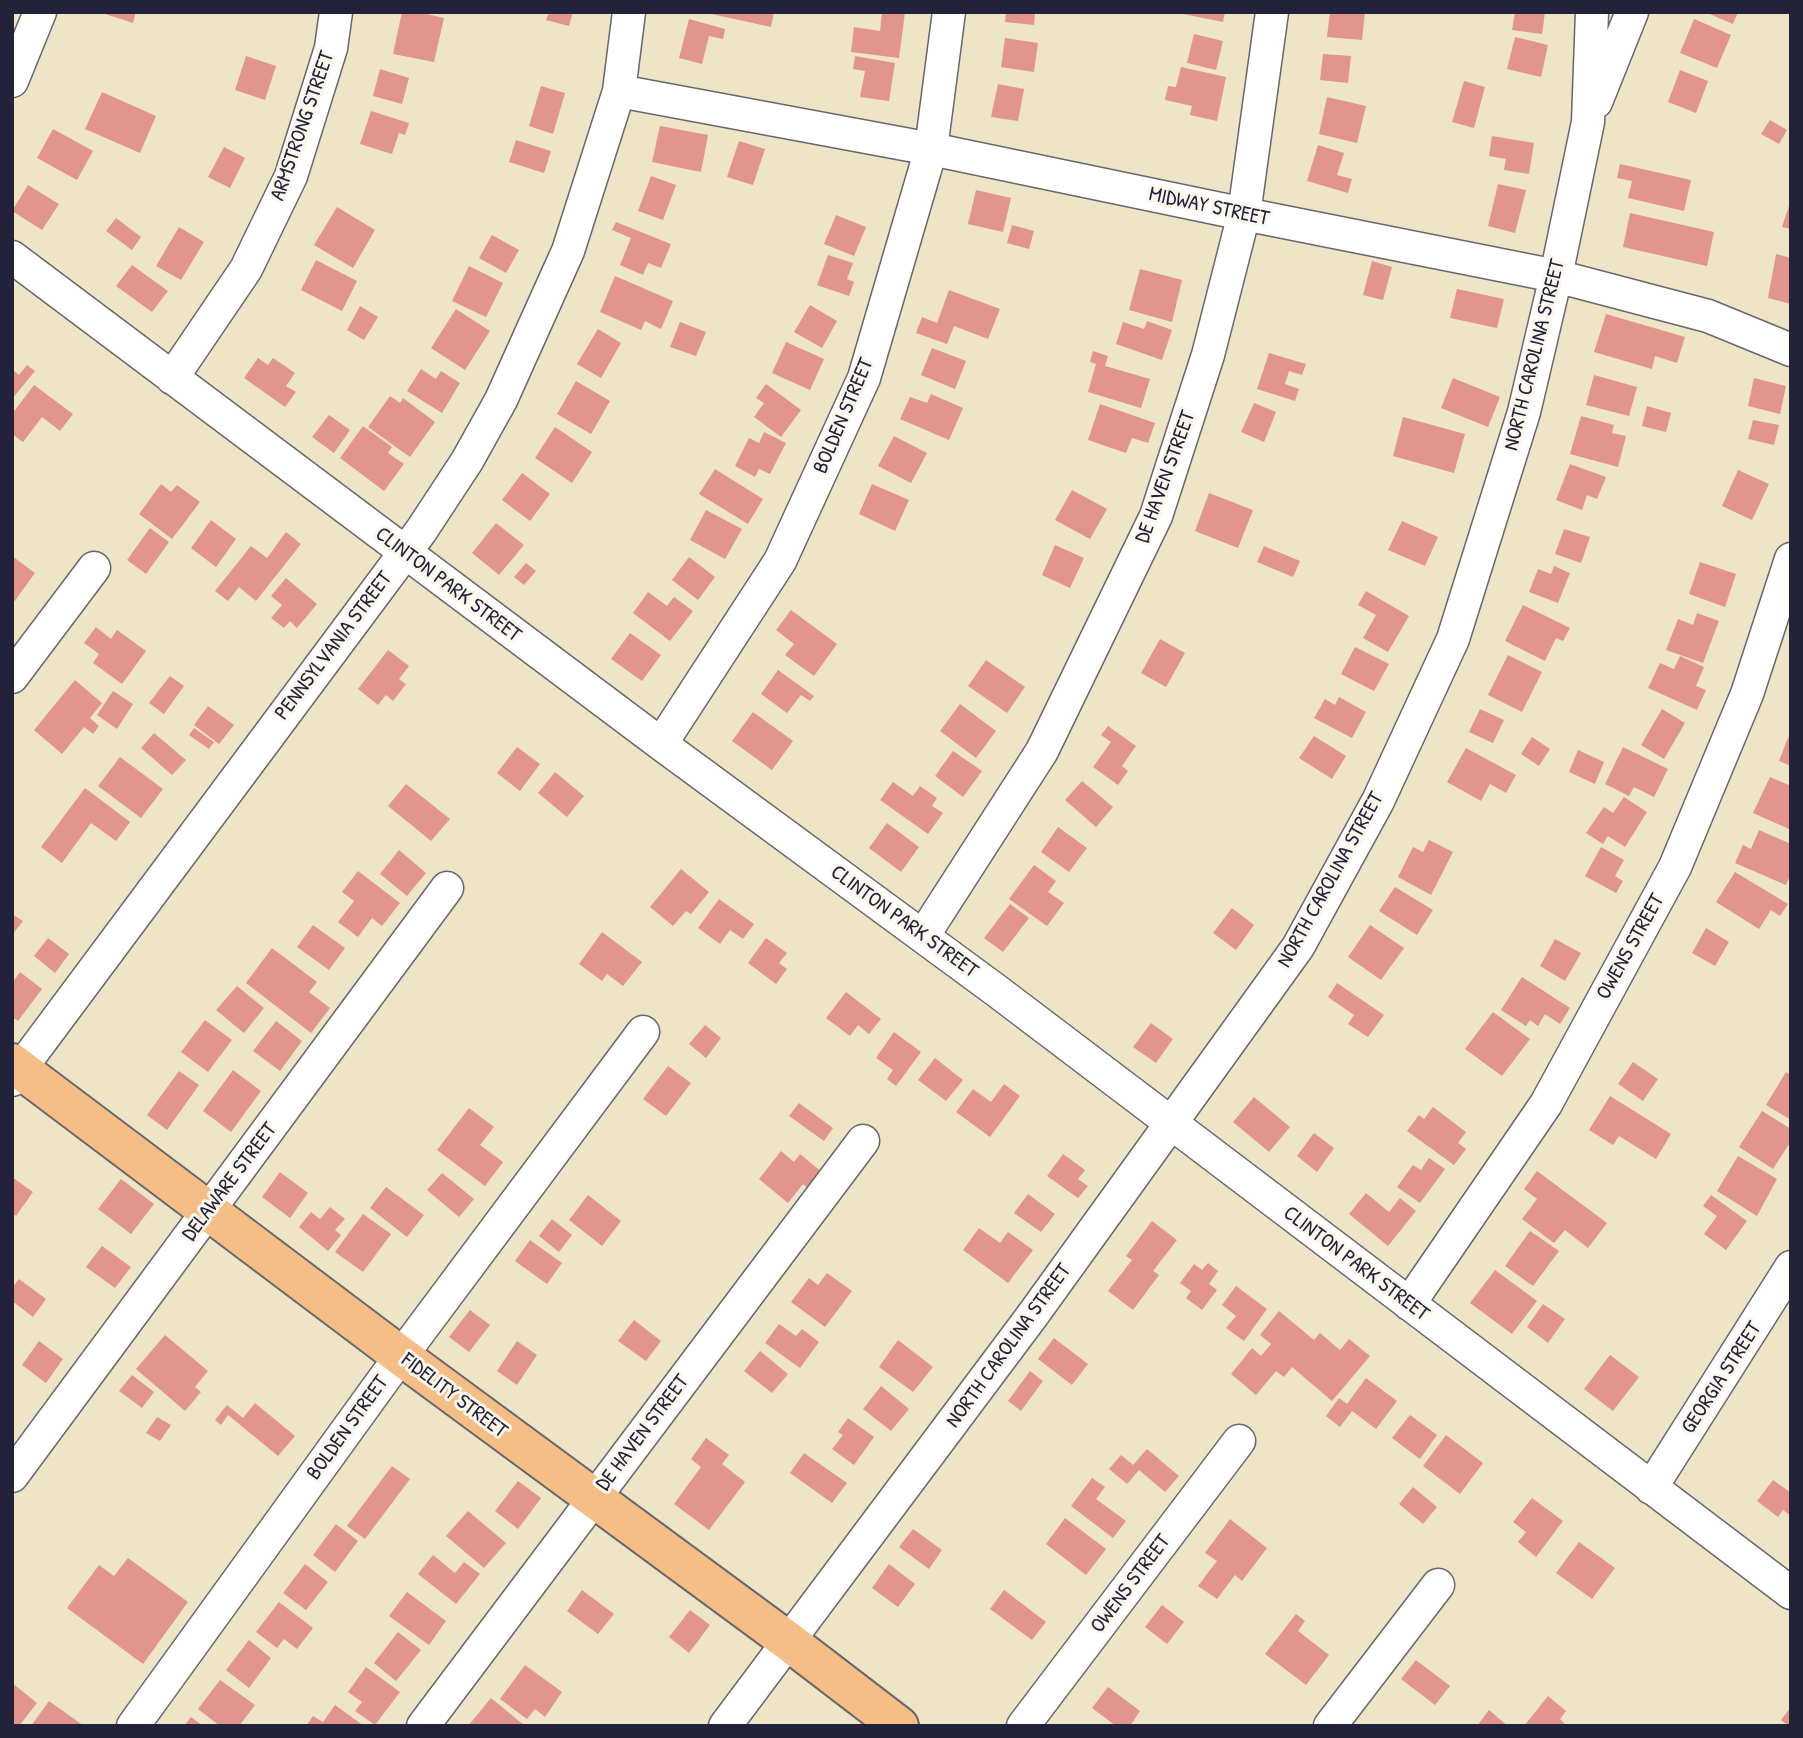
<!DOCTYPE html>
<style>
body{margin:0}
#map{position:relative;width:1803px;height:1738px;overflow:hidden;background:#eee4c6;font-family:"Patrick Hand",sans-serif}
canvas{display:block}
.frame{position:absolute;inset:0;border:14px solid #22223b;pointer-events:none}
</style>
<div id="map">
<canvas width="1803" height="1738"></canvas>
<div class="frame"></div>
</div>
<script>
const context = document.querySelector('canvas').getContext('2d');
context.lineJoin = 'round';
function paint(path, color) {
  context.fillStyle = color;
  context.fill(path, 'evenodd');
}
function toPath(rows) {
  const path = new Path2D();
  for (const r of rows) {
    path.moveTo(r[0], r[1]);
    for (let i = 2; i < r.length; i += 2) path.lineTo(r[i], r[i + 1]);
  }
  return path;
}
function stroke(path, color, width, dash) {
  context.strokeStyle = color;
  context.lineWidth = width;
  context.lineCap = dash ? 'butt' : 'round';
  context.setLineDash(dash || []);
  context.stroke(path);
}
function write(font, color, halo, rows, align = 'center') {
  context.font = font + ' "Patrick Hand",sans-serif';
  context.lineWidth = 6;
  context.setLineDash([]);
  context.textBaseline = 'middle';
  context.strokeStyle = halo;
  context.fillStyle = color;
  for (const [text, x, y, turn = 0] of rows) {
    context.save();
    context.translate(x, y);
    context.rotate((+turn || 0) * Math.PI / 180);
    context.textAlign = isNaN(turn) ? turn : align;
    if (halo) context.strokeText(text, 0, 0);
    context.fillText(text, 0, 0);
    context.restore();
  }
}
paint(toPath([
 [99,12,136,12,133,23],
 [402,12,418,12,444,18,434,62,393,54],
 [549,12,573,12,569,26,546,20],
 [702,12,774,12,771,27],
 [882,12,905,12,899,58,851,52,854,27,880,31],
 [1006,12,1035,12,1034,25,1005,22],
 [1173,12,1225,12,1223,22],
 [1330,12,1365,12,1362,40,1327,37],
 [1515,12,1545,12,1542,34,1512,30],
 [1705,12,1738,12,1733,24],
 [689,19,725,29,723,39,709,36,702,64,679,58],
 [1694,19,1731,35,1717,68,1680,53],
 [1194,34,1223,41,1216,70,1187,63],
 [1515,37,1548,45,1541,77,1507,69],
 [1005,38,1038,43,1034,72,1001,67],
 [1323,54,1351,56,1348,83,1320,80],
 [246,56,276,66,265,100,235,90],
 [855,56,895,63,889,101,860,97,865,71,853,69],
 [1181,67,1226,77,1217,121,1190,115,1192,106,1165,100,1168,86,1176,87],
 [380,69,409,78,402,104,373,96],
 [1680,70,1708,81,1696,113,1668,102],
 [1464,81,1485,87,1474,128,1452,122],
 [998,84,1024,89,1018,121,991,117],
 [541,86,565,93,553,134,529,126],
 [102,92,156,116,140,153,85,129],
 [1327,97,1366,106,1357,143,1319,134],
 [371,111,409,123,405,135,399,133,392,154,360,144],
 [1770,120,1787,130,1779,144,1761,134],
 [660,126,708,135,701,172,652,162],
 [53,129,93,151,77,180,37,158],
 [1492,136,1534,143,1529,174,1504,170,1506,159,1489,156],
 [516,140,551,151,544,173,509,162],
 [739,141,765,149,753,185,727,177],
 [1318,145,1344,153,1337,175,1352,179,1348,193,1307,181],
 [224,147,245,158,230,188,208,177],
 [1620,164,1691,180,1684,211,1628,198,1632,181,1617,178],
 [651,176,676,185,663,220,638,211],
 [1498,184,1526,190,1515,233,1488,226],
 [28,185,59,204,42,230,12,211],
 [976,190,1011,198,1003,232,968,224],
 [1789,206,1791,207,1791,229,1782,227],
 [337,207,375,230,353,268,314,245],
 [1630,213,1714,232,1707,266,1623,247],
 [836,215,866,227,854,256,824,244],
 [116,218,141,237,132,250,106,231],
 [616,222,671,244,661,268,648,263,643,275,620,265,631,238,612,230],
 [1012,225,1034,231,1029,249,1007,243],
 [179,227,204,242,181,280,156,266],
 [492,235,519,250,506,273,479,258],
 [1776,254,1791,258,1791,304,1768,298],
 [828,255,853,263,847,279,854,282,849,296,817,285],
 [316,260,357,281,342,311,301,290],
 [1372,261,1392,267,1383,300,1363,295],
 [132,265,168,291,152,312,116,286],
 [469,266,503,283,486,317,452,301],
 [1140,269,1182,280,1172,322,1129,310],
 [615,276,673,301,661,329,645,321,641,330,600,312],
 [1457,289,1504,299,1497,328,1450,318],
 [949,290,1000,309,988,339,954,326,947,344,916,333,922,317,937,323],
 [810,305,837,321,822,348,794,332],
 [360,306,378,317,364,340,347,330],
 [456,309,490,331,465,370,431,348],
 [1606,314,1685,337,1677,363,1655,356,1652,369,1594,352],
 [1147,321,1172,330,1162,360,1116,344,1123,322,1144,329],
 [680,322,706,332,696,356,670,347],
 [598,329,621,343,601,378,577,364],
 [786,342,824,359,810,390,772,373],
 [932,348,966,361,955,389,921,375],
 [1093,351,1108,356,1105,366,1150,379,1141,408,1088,392,1096,364,1090,362],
 [1269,353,1306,364,1302,375,1289,371,1285,384,1299,389,1295,401,1257,389],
 [258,358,268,365,273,358,295,373,286,386,296,392,285,407,244,378],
 [27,365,35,371,12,399,12,369,19,375],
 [421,369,436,379,441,371,460,383,442,413,407,391],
 [1594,375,1637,387,1629,416,1586,405],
 [1453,378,1500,397,1488,427,1441,408],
 [1754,378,1786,386,1780,414,1748,406],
 [576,381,610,401,591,434,557,414],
 [766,384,801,410,781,437,754,417,764,403,756,398],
 [34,385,73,414,60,431,42,417,23,442,12,434,12,414],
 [931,394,963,408,949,440,900,419,910,397,927,403],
 [390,396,400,403,403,398,435,422,410,457,368,427],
 [1254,403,1276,412,1264,442,1241,432],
 [1100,404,1155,423,1148,443,1132,438,1126,453,1088,440],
 [1647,406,1671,413,1666,432,1642,426],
 [329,415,350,430,334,453,312,437],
 [1581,416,1614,425,1612,433,1626,436,1618,467,1570,454],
 [1403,417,1465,434,1454,473,1393,456],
 [1753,420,1779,425,1774,445,1748,439],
 [363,426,392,447,388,453,404,464,384,491,340,458],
 [555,427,592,452,572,483,535,458],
 [764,432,786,443,770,474,759,469,755,477,735,466,749,438,759,443],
 [894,436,927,453,911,483,878,466],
 [1570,464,1606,477,1597,499,1587,495,1582,510,1556,500],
 [715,469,763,499,748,524,699,494],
 [1738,470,1769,484,1752,520,1722,506],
 [522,473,550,494,530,521,502,500],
 [161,484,171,492,177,485,200,502,172,539,139,514],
 [872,484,909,500,895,531,859,514],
 [1072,490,1107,509,1090,539,1055,520],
 [1209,493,1253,510,1238,548,1195,531],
 [706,510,742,529,725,559,690,540],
 [211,520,236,539,216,567,191,548],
 [1402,521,1438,537,1425,566,1388,550],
 [496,523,524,545,499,575,472,553],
 [150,528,169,542,146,574,127,560],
 [1564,529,1590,537,1581,563,1555,554],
 [286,532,301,544,256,601,239,587,228,601,215,591,251,546,267,558],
 [1055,545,1084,558,1070,588,1042,575],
 [1264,546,1300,561,1293,577,1257,562],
 [12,556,35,573,14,602,12,601],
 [689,557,715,577,698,600,672,580],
 [1700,562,1736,574,1725,607,1689,594],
 [526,563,536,571,524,585,514,577],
 [1554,566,1570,573,1558,603,1529,592,1538,569,1551,574],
 [286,578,317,604,297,628,290,621,284,628,271,618,282,605,271,596],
 [1366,591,1409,616,1388,652,1363,638,1376,615,1358,605],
 [648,592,667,606,674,597,693,611,670,641,633,613],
 [1523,605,1570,628,1563,641,1556,638,1545,661,1505,641],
 [791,610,837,644,814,676,785,655,794,644,776,630],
 [1697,613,1719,621,1703,663,1666,650,1678,619,1693,625],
 [96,627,111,639,117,630,146,651,122,684,93,663,99,654,84,643],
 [630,633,661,655,642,681,611,659],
 [1160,639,1185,653,1166,687,1141,673],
 [1355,647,1389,664,1374,691,1341,674],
 [388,650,409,666,399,679,406,684,393,701,386,695,378,705,358,689],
 [1508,655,1542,672,1522,712,1488,695],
 [1680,656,1704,667,1696,686,1706,690,1697,710,1648,688,1660,663,1674,669],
 [986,660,1025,687,1007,713,968,686],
 [778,670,814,696,810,701,801,695,787,713,761,694],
 [170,676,184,686,164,714,149,703],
 [75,680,102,703,90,718,99,726,93,734,84,727,62,754,34,730],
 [113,691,133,704,117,729,97,715],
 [1339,697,1366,712,1352,738,1314,718,1325,699,1335,705],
 [960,704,996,731,976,758,940,731],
 [208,706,234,725,219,744,194,725],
 [1480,709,1504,720,1493,743,1469,732],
 [1662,709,1685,723,1664,759,1641,745],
 [753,712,793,741,772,770,732,741],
 [1108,726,1136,746,1122,766,1128,771,1118,785,1093,767,1111,742,1101,735],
 [194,728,214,742,209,749,189,735],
 [1791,730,1791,766,1779,761],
 [154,733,186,760,172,775,141,748],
 [1314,736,1346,756,1332,779,1299,758],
 [1532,737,1550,749,1539,766,1521,754],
 [517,747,540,764,520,791,497,773],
 [1623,747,1668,769,1654,797,1634,787,1629,796,1605,784],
 [1466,748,1516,775,1506,793,1490,784,1481,801,1447,782],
 [1578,750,1604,762,1595,784,1569,772],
 [953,751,982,771,963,797,935,776],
 [120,757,163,789,141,818,98,786],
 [555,772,584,796,567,817,538,793],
 [1770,777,1791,786,1789,829,1753,813],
 [1082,781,1113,807,1096,827,1065,800],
 [893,782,913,796,920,786,937,798,932,806,943,813,928,834,880,800],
 [406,784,450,819,431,841,388,806],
 [85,788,130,822,116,841,91,823,62,863,41,847],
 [1624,797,1647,812,1625,847,1608,836,1603,844,1586,833,1604,807,1613,813],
 [887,823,919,847,901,872,869,848],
 [1058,827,1087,848,1069,872,1041,852],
 [1759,830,1791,844,1791,873,1786,885,1735,863,1743,845,1751,849],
 [1429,840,1453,852,1431,895,1398,877,1413,847,1423,852],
 [1601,847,1624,860,1615,876,1623,881,1616,893,1585,876],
 [399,850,426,873,407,896,380,874],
 [1034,865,1056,881,1048,892,1064,903,1047,926,1009,899],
 [681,869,709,892,691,914,686,911,673,926,650,907],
 [358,871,400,903,382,926,372,918,358,937,338,922,354,901,342,892],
 [1735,872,1788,904,1780,916,1771,910,1759,929,1716,902],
 [1395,887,1433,910,1417,935,1379,911],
 [719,899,754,924,743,939,730,930,720,944,698,928],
 [1010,904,1029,918,1003,952,984,938],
 [1232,908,1254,925,1236,950,1213,933],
 [12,914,23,921,12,935],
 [313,925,345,948,329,970,297,947],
 [1370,925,1404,948,1381,980,1348,957],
 [1706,928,1729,942,1715,966,1692,953],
 [602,932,642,962,623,986,607,974,602,981,579,964],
 [48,938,69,954,55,973,34,956],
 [766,938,787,953,779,963,787,969,776,984,748,963],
 [1555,939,1581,953,1565,981,1540,966],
 [272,948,317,982,309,992,330,1008,311,1033,246,983],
 [20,972,42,989,18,1021,12,1017,12,983],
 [1522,977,1570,1008,1560,1024,1545,1014,1538,1026,1530,1020,1526,1026,1501,1010],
 [1337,983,1384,1015,1368,1037,1348,1024,1354,1015,1328,997],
 [237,986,264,1008,244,1033,216,1010],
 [846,992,881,1019,869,1034,858,1025,850,1036,826,1018],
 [1493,1012,1530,1039,1502,1076,1465,1049],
 [205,1020,232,1040,208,1072,181,1052],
 [276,1021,302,1041,280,1071,253,1051],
 [1151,1023,1173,1039,1156,1063,1133,1047],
 [705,1025,721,1038,706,1058,689,1044],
 [894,1032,921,1052,896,1086,887,1079,893,1070,876,1058],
 [935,1058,963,1080,946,1101,918,1080],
 [1633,1062,1658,1079,1643,1101,1618,1084],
 [668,1066,691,1083,666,1116,643,1099],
 [233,1070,261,1091,231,1132,203,1111],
 [179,1071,199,1085,167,1130,147,1115],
 [1786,1072,1791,1075,1791,1120,1766,1105],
 [1004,1084,1020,1096,990,1137,956,1112,973,1089,991,1102],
 [1610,1096,1671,1134,1656,1159,1619,1136,1613,1145,1589,1130],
 [1254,1097,1290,1127,1269,1152,1233,1122],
 [799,1103,833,1128,824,1141,789,1116],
 [1433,1107,1466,1132,1458,1143,1466,1149,1454,1165,1407,1131,1419,1115,1424,1119],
 [469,1108,494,1127,480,1145,503,1162,485,1186,437,1150],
 [1762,1111,1791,1129,1791,1141,1773,1169,1739,1147],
 [1314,1133,1334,1148,1317,1172,1297,1156],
 [781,1151,794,1162,800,1154,823,1173,809,1189,803,1184,788,1203,759,1179],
 [1063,1154,1085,1170,1078,1179,1088,1186,1078,1198,1047,1176],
 [1738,1156,1777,1179,1757,1216,1717,1191],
 [1429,1158,1445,1169,1420,1203,1397,1187,1413,1165,1421,1170],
 [1537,1171,1607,1223,1588,1248,1565,1230,1554,1243,1522,1219,1537,1199,1524,1189],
 [280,1172,308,1193,290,1218,262,1197],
 [442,1173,474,1199,459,1217,427,1190],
 [12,1177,33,1192,16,1216,12,1213],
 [121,1179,154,1204,131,1234,98,1209],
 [386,1187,424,1215,407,1237,370,1208],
 [1366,1193,1389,1212,1400,1198,1416,1211,1388,1246,1349,1214],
 [1028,1194,1055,1214,1041,1232,1014,1213],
 [588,1195,621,1221,602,1246,569,1220],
 [1711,1195,1747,1221,1726,1250,1704,1234,1717,1216,1703,1206],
 [330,1207,345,1219,335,1230,341,1235,328,1251,299,1227,311,1212,320,1219],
 [363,1214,391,1234,363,1272,335,1252],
 [552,1219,572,1235,559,1252,539,1236],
 [1152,1221,1177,1240,1153,1271,1159,1275,1133,1310,1108,1291,1132,1260,1126,1256],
 [979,1228,1000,1243,1008,1232,1033,1250,1008,1283,963,1250],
 [1530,1231,1559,1251,1533,1286,1505,1266],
 [530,1240,562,1263,547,1284,515,1261],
 [102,1246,131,1267,115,1288,86,1267],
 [1208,1263,1218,1271,1209,1284,1217,1290,1202,1310,1186,1298,1191,1291,1180,1283,1194,1264,1202,1270],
 [1495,1270,1537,1301,1512,1334,1470,1303],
 [827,1273,852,1291,825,1327,791,1302,809,1278,818,1285],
 [19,1279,46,1299,33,1317,12,1301,12,1288],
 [1236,1286,1267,1309,1244,1341,1226,1328,1236,1316,1222,1305],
 [1543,1304,1565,1319,1548,1343,1527,1327],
 [470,1310,490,1325,469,1352,449,1337],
 [1279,1311,1314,1340,1320,1333,1340,1350,1349,1339,1370,1356,1332,1401,1292,1367,1284,1377,1276,1371,1256,1395,1231,1374,1252,1348,1261,1356,1271,1344,1260,1335],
 [634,1320,661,1341,646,1361,618,1341],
 [779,1324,796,1336,802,1329,819,1342,800,1368,765,1343],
 [165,1335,208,1371,195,1387,201,1392,185,1411,136,1369],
 [1054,1338,1088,1364,1072,1385,1038,1359],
 [898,1340,933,1367,913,1392,879,1367],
 [39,1341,63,1359,46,1383,22,1365],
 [517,1341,537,1355,517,1385,497,1371],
 [760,1351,788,1374,772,1393,744,1371],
 [1610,1355,1639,1377,1613,1411,1584,1389],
 [1030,1371,1043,1381,1021,1411,1008,1401],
 [132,1375,154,1392,142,1408,119,1391],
 [1366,1378,1397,1401,1376,1429,1352,1411,1340,1427,1326,1416,1339,1398,1347,1404],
 [881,1386,909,1409,891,1431,863,1409],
 [255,1403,295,1436,278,1456,228,1415,221,1425,215,1420,227,1405,243,1418],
 [1410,1415,1437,1435,1420,1459,1392,1438],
 [157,1417,171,1425,160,1441,146,1433],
 [848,1418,874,1437,854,1465,832,1449,843,1435,838,1432],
 [1446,1435,1483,1463,1460,1494,1423,1466],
 [706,1438,729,1455,722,1464,745,1482,709,1530,674,1504,701,1467,691,1459],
 [1147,1449,1179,1476,1165,1492,1139,1470,1127,1484,1109,1469,1121,1455,1133,1465],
 [804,1453,847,1483,832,1503,790,1473],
 [392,1466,410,1479,365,1539,347,1526],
 [1092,1478,1105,1487,1096,1499,1126,1521,1113,1538,1071,1506],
 [1773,1480,1791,1493,1791,1516,1783,1510,1778,1517,1757,1501],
 [518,1481,541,1498,518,1529,495,1511],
 [1413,1487,1437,1507,1423,1524,1399,1504],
 [1532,1498,1563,1521,1536,1557,1518,1542,1526,1532,1513,1522],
 [468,1511,506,1543,484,1568,446,1536],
 [1065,1518,1106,1549,1086,1575,1046,1544],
 [1230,1519,1267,1548,1242,1581,1235,1575,1217,1599,1198,1586,1217,1561,1205,1553],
 [336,1524,358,1541,335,1572,313,1555],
 [913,1529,942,1550,929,1569,899,1547],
 [1579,1542,1615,1568,1592,1599,1556,1573],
 [433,1555,455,1573,464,1562,480,1574,456,1604,418,1574],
 [128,1558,188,1602,143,1664,67,1608,99,1565,114,1576],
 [305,1564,328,1582,306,1610,283,1593],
 [889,1564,915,1584,898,1607,872,1588],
 [582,1590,614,1614,598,1634,567,1611],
 [1004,1590,1046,1622,1032,1640,990,1609],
 [407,1592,446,1621,429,1645,389,1616],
 [279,1602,313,1628,297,1649,284,1639,277,1648,256,1632],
 [1162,1605,1184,1622,1167,1644,1145,1627],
 [690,1610,710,1625,689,1653,669,1637],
 [1296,1614,1305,1621,1298,1631,1329,1655,1306,1685,1265,1654],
 [398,1632,421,1650,396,1681,374,1663],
 [249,1640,271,1658,249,1688,226,1670],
 [1416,1660,1450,1686,1435,1705,1401,1679],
 [525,1665,562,1692,545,1717,535,1709,527,1719,500,1699],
 [366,1667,400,1692,375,1725,355,1711,362,1702,348,1692],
 [220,1680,255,1705,239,1726,220,1726,198,1709],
 [12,1683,37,1703,19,1726,12,1726],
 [1108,1687,1140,1711,1130,1726,1116,1726,1092,1708],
 [1548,1696,1566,1711,1560,1719,1567,1726,1524,1726],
 [491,1698,525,1726,468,1726],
 [49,1701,84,1726,31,1726],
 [335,1705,364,1726,306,1726,313,1716,323,1722],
 [1791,1707,1791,1726,1789,1726,1781,1720],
 [1489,1710,1508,1726,1477,1726],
 [191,1717,203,1726,184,1726]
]), '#e2958d');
const minor = toPath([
 [12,81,40,12],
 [619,91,931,149,1244,214,1556,276,1708,316,1791,350],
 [1596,102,1632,12],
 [12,257,661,744,997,991,1791,1593],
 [172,378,246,269,291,176,331,48,336,12],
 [12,677,94,568],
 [661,744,780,561,864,378,931,149,949,12],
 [923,936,1042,751,1156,516,1208,355,1244,214,1272,12],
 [12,1080,421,531,467,461,501,400,568,251,619,91,629,12],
 [1409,1304,1546,1104,1675,867,1747,694,1791,559],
 [12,1476,447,888],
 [1651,1488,1791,1267],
 [133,1726,384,1379,643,1032],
 [423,1726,863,1141],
 [725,1726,1032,1316,1298,947,1378,801,1453,639,1524,412,1556,276,1588,122,1592,12],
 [1023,1726,1239,1441],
 [1330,1726,1438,1585]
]);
const major = toPath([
 [12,1063,401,1356,788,1641,899,1726]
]);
stroke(minor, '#69666c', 35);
stroke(major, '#69666c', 42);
stroke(minor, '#fff', 32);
stroke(major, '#f6be87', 38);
write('21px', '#22223b', '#fbf7ec', [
 ["ARMSTRONG STREET",303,126,-71],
 ["MIDWAY STREET",1209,207,12],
 ["NORTH CAROLINA STREET",1535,355,-76],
 ["BOLDEN STREET",844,416,-67],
 ["DE HAVEN STREET",1166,477,-70],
 ["CLINTON PARK STREET",448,585,37],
 ["PENNSYLVANIA STREET",334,646,-53],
 ["NORTH CAROLINA STREET",1331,880,-61],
 ["CLINTON PARK STREET",904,922,36],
 ["OWENS STREET",1631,947,-61],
 ["DELAWARE STREET",230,1182,-53],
 ["CLINTON PARK STREET",1356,1264,37],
 ["NORTH CAROLINA STREET",1009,1346,-54],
 ["GEORGIA STREET",1722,1378,-57],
 ["FIDELITY STREET",454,1396,37],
 ["BOLDEN STREET",348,1428,-54],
 ["DE HAVEN STREET",643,1433,-53],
 ["OWENS STREET",1131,1584,-53]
]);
</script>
